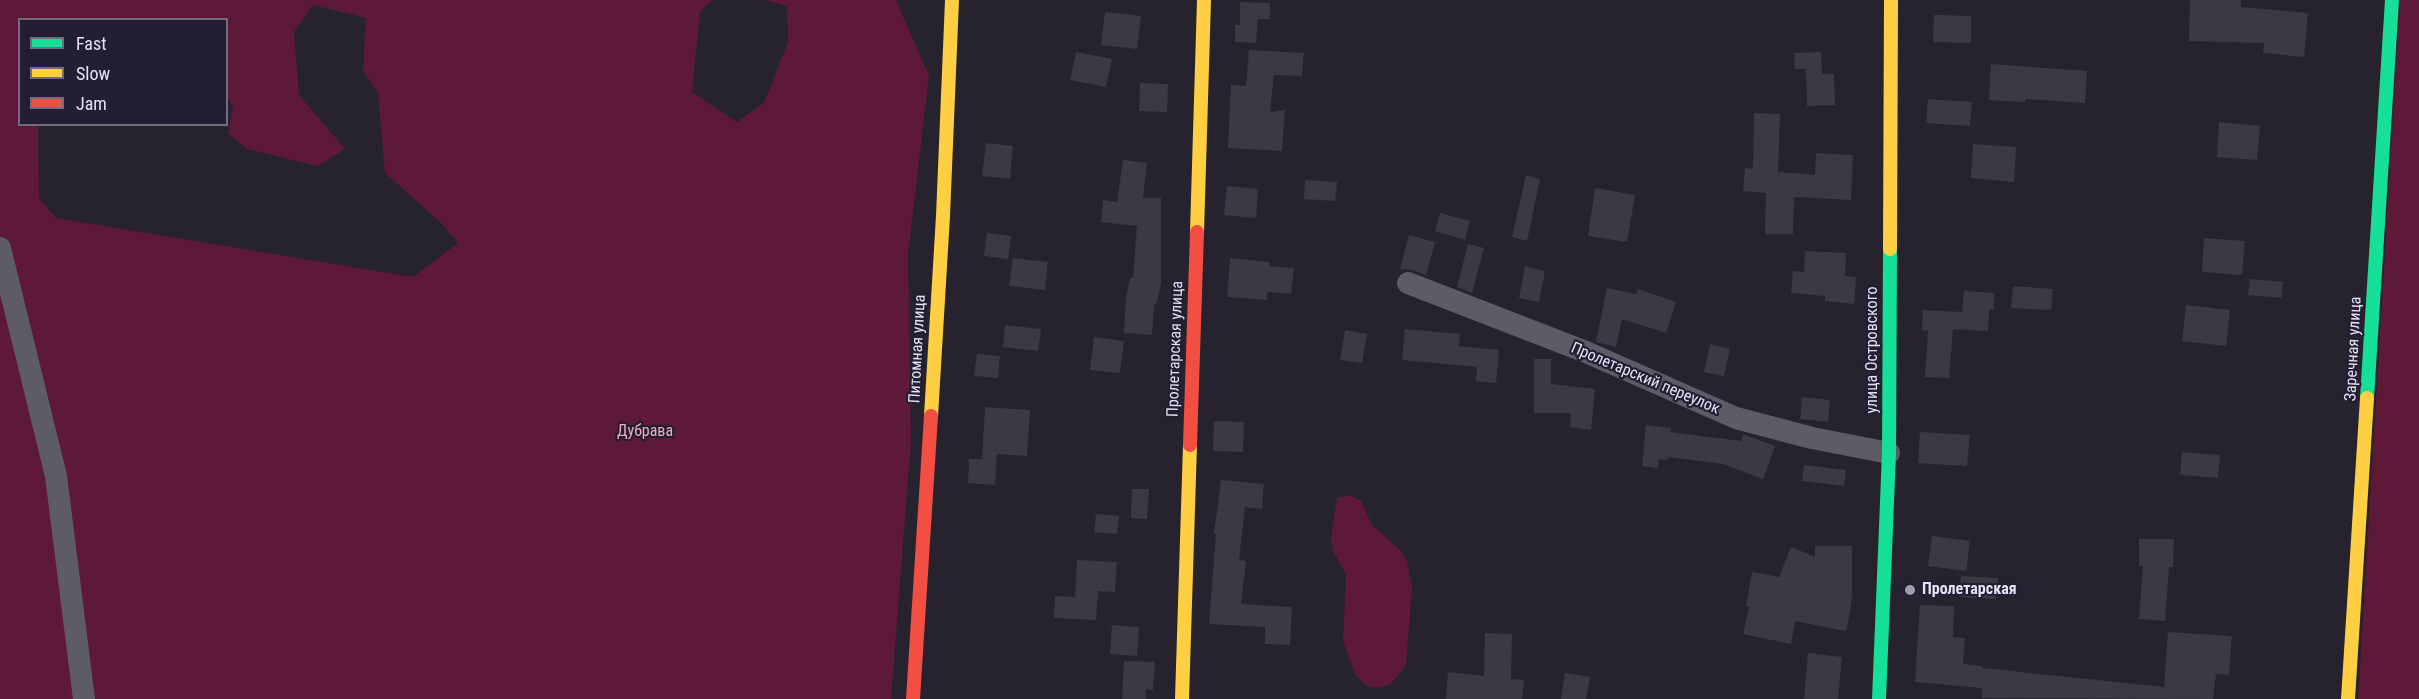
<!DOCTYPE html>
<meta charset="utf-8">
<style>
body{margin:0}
#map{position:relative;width:2419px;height:699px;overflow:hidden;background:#26232f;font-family:"Roboto Condensed",sans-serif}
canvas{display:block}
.legend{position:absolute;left:18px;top:18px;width:210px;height:108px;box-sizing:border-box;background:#231e34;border:2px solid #716c80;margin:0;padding:8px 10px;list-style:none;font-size:18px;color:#e5e2f1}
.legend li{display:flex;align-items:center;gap:12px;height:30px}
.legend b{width:30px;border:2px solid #716c80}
</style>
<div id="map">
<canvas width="2419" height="699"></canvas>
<ul class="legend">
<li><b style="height:8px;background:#16e098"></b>Fast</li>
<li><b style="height:8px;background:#ffcf43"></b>Slow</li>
<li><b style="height:8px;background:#f24e42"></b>Jam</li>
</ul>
</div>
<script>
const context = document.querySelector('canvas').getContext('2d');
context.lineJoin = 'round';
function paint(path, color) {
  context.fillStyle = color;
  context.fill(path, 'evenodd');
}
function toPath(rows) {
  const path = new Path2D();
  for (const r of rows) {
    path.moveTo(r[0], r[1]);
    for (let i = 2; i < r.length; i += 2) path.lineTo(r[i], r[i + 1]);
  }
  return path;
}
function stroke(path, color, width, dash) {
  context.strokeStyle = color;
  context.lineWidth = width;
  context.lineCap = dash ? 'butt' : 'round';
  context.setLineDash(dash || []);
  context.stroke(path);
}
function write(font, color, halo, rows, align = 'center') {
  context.font = font + ' "Roboto Condensed",sans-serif';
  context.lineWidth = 4.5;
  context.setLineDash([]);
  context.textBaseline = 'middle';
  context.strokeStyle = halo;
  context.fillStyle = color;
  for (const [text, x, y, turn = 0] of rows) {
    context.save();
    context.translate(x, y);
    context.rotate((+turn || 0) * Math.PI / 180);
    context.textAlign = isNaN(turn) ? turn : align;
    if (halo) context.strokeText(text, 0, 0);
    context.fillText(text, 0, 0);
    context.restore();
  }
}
paint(toPath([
 [0,0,712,0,700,12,692,92,737,122,764,103,788,42,787,6,765,0,896,0,929,76,908,254,911,441,891,699,0,699],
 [313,5,366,18,363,71,378,92,385,173,441,223,458,243,413,277,56,218,39,198,38,124,20,124,20,20,226,20,227,96,233,108,228,133,247,149,318,166,345,149,299,95,294,32],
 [2400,0,2419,0,2419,699,2358,699],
 [1350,495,1361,501,1372,525,1400,550,1407,561,1412,587,1406,665,1391,684,1379,688,1367,686,1356,676,1343,641,1346,574,1333,551,1331,537,1337,498]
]), '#5d1937');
paint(toPath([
 [2190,0,2241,0,2241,7,2308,13,2304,57,2263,53,2264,43,2189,41],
 [1240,2,1270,3,1270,19,1258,19,1256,43,1235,42,1235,25,1240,25],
 [1105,12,1141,16,1137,49,1101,45],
 [1934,15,1971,16,1971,43,1933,42],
 [1249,50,1304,53,1302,76,1274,75,1270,112,1285,110,1282,151,1228,148,1231,85,1246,86],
 [1076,52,1112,59,1106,87,1070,80],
 [1821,52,1822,74,1834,74,1835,105,1807,106,1806,69,1795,69,1794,53],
 [1991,64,2087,71,2085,103,2025,99,2025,102,1989,100],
 [1140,83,1168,84,1167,112,1139,111],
 [1928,99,1972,102,1970,126,1926,123],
 [1754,113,1780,114,1778,172,1815,175,1816,153,1853,155,1851,200,1794,197,1793,234,1765,234,1766,193,1743,191,1745,168,1753,169],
 [2219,122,2260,126,2257,160,2217,157],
 [986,143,1013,146,1010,179,982,176],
 [1973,144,2016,147,2014,182,1971,178],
 [1123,160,1147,163,1143,198,1161,198,1161,284,1156,305,1154,304,1152,335,1124,333,1126,298,1130,278,1133,278,1137,226,1101,222,1103,200,1117,202],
 [1526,175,1540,179,1527,241,1512,237],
 [1305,180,1337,182,1335,201,1304,199],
 [1227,186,1258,189,1256,218,1224,215],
 [1595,188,1635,195,1627,242,1588,236],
 [1440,213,1470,221,1465,240,1435,231],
 [987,233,1011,236,1008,259,984,256],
 [1409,235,1435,242,1426,275,1412,270,1400,269],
 [2204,238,2245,241,2242,275,2202,272],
 [1468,244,1484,248,1472,293,1457,287],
 [1805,251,1846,253,1845,276,1856,277,1854,304,1825,301,1825,296,1791,293,1793,271,1804,272],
 [1013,258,1048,262,1045,290,1009,286],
 [1230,258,1269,262,1269,266,1294,268,1291,294,1267,292,1267,300,1227,297],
 [1525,266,1545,271,1539,302,1519,298],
 [2250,279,2283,282,2281,298,2248,295],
 [2013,286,2053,289,2051,310,2011,308],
 [1607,288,1636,294,1638,289,1676,302,1666,333,1622,319,1616,347,1596,342],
 [1964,291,1994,293,1994,310,1989,309,1988,331,1953,329,1949,378,1925,377,1928,331,1922,330,1923,310,1962,312],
 [2186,305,2230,310,2226,346,2182,341],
 [1005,325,1041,329,1038,351,1003,347],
 [1405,329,1460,334,1459,346,1499,350,1496,383,1476,381,1477,367,1402,360],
 [1345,330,1367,334,1362,363,1340,360],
 [1094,337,1124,341,1120,373,1090,370],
 [1710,344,1730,349,1724,376,1704,372],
 [977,354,1000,356,998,378,974,376],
 [1534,359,1551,359,1551,384,1595,389,1591,430,1570,427,1571,413,1534,413],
 [1802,397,1830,400,1828,422,1800,419],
 [985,407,1030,410,1027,456,997,454,995,485,968,483,969,459,982,459],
 [1214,421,1244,422,1243,452,1213,451],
 [1646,425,1671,428,1670,432,1741,441,1743,434,1775,446,1763,479,1723,464,1668,457,1667,460,1659,459,1658,468,1642,466],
 [1920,432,1970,435,1967,466,1918,463],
 [2182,452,2220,455,2218,478,2180,475],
 [1804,465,1846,470,1844,486,1802,481],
 [1221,480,1264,484,1262,509,1245,507,1239,560,1246,561,1241,604,1292,607,1290,645,1265,644,1265,627,1209,624,1216,534,1214,534],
 [1132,489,1149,489,1147,519,1131,518],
 [1096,514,1119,516,1117,534,1094,532],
 [1932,536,1970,541,1966,571,1928,566],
 [2139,539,2174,539,2173,567,2169,567,2165,621,2139,619,2143,566,2139,566],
 [1815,546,1852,546,1852,597,1847,629,1845,631,1795,621,1791,644,1743,634,1749,607,1746,606,1752,572,1779,577,1791,547,1815,557],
 [1077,560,1117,562,1115,592,1098,591,1096,620,1054,618,1055,596,1075,597],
 [1961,576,1998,578,1996,599,1959,597],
 [1920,605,1954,606,1953,637,1965,638,1963,664,1983,666,1982,668,2164,687,2168,632,2232,636,2229,675,2216,674,2213,699,1982,698,1982,688,1915,682],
 [1112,625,1139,627,1137,656,1110,654],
 [1485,633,1512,634,1511,679,1524,680,1522,699,1446,699,1448,672,1484,676],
 [1808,653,1842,657,1838,699,1804,699],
 [1124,661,1155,662,1153,690,1146,689,1146,699,1122,699],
 [1565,673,1590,677,1586,699,1561,699]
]), '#393a44');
stroke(toPath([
 [0,248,56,476,84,699],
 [1408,283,1586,352,1736,418,1812,438,1889,453]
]), '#5d5b66', 22);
stroke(toPath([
 [2367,398,2392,0],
 [1879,699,1889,453,1890,249]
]), '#16e098', 14);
stroke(toPath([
 [1197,232,1204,0],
 [1890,249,1891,0],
 [931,416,943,216,952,0],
 [1182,699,1190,445],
 [2348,699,2367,398]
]), '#ffcf43', 14);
stroke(toPath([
 [1190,445,1197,232],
 [913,699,931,416]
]), '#f24e42', 14);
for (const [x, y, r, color] of [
 [1910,590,6,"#a29fad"]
]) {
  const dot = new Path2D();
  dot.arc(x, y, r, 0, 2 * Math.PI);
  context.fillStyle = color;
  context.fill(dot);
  stroke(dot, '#231e34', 2);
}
write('16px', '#e5e2f1', '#231e34', [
 ["Питомная улица",918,349,-87],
 ["Пролетарская улица",1176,349,-88],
 ["Заречная улица",2354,349,-87],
 ["улица Островского",1873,350,-90],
 ["Пролетарский переулок",1645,379,23]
]);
write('16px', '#f1aabf', '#231e34', [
 ["Дубрава",645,432]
]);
write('bold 16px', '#e5e2f1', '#231e34', [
 ["Пролетарская",1922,590]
], 'left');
</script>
